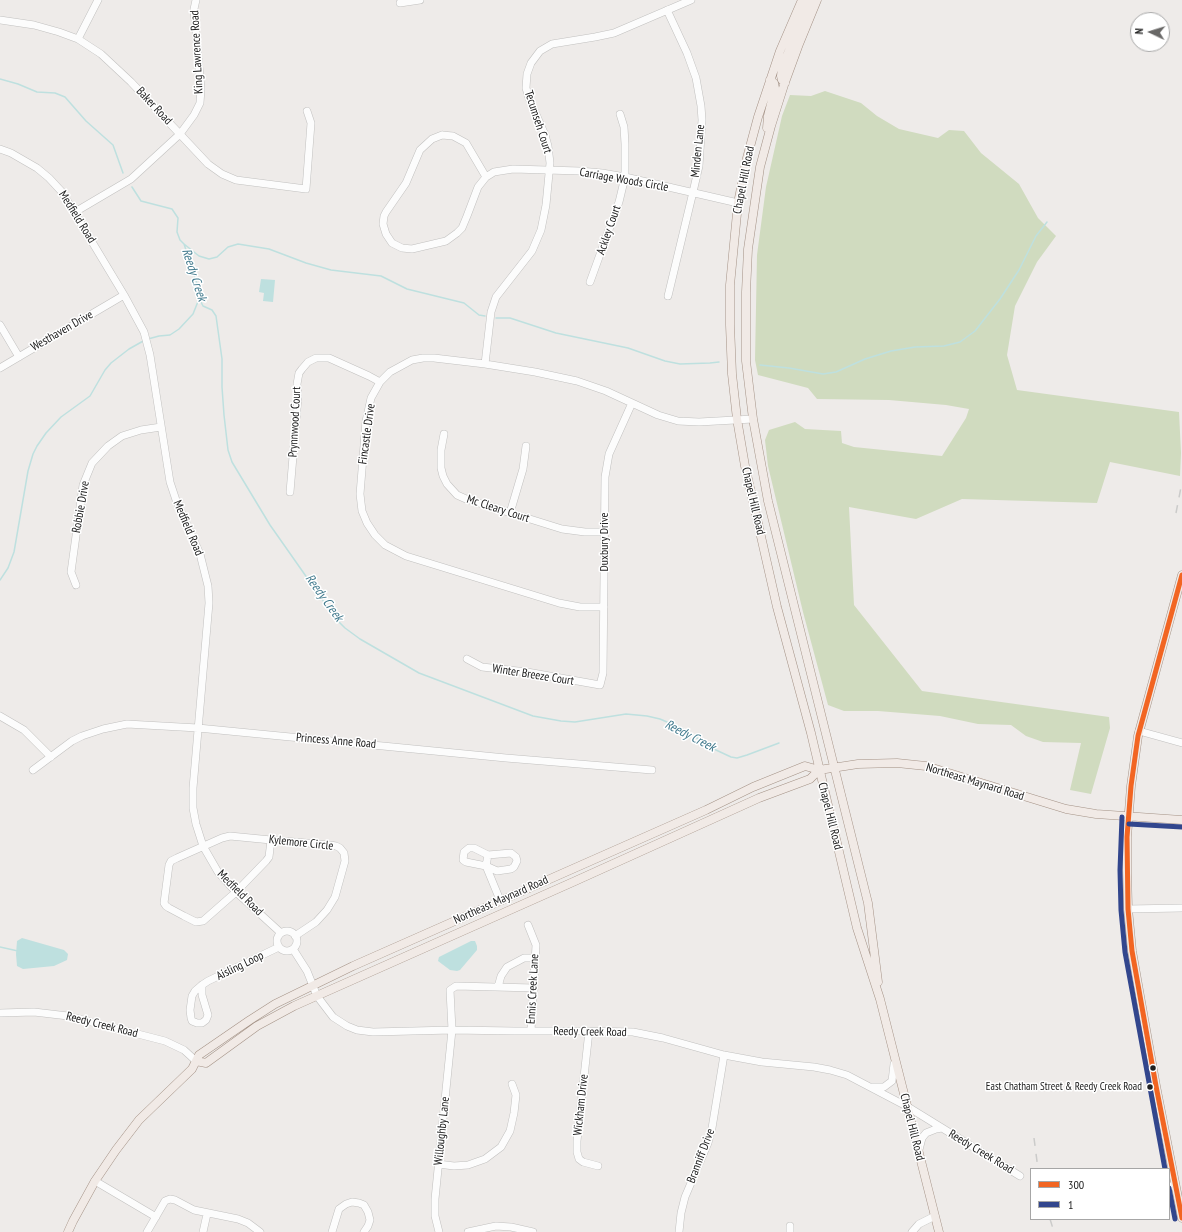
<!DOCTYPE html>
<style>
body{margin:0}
#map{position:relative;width:1182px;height:1232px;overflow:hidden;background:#eeebe9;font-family:"PT Sans Narrow",sans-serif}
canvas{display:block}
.legend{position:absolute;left:1030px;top:1168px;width:140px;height:52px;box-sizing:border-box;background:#fff;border:1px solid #a6a6a6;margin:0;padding:5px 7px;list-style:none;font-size:12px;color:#202020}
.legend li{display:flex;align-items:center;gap:8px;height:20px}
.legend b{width:20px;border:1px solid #a6a6a6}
.north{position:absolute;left:1130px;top:12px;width:40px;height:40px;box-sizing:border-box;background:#fff;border:1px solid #a6a6a6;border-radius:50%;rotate:274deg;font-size:11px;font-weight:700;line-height:16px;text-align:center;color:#202020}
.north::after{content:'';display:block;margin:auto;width:14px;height:18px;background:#686766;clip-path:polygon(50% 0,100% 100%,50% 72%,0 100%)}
</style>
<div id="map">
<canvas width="1182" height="1232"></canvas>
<ul class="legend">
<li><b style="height:5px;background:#f26522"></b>300</li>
<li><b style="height:5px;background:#32468d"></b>1</li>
</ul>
<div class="north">N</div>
</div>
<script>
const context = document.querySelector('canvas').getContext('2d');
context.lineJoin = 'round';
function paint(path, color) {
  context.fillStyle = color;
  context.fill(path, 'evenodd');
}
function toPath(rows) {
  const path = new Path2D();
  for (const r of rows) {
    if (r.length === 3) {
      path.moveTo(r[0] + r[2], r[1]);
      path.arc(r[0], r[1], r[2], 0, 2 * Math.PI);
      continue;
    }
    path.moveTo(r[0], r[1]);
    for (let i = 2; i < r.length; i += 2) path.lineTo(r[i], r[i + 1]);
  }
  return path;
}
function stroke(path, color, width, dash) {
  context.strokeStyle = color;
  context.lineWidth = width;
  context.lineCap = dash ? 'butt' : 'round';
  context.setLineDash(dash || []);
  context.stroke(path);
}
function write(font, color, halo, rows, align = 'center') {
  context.font = font + ' "PT Sans Narrow",sans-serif';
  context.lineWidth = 3;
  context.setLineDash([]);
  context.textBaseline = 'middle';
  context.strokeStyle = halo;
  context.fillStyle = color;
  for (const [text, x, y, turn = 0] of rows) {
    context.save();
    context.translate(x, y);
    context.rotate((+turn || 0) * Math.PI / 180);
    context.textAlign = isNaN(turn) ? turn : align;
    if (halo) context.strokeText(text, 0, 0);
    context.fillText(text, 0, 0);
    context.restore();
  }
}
paint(toPath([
 [825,91,861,103,877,116,899,129,938,138,949,130,964,131,981,153,1019,184,1038,218,1056,236,1037,262,1015,306,1007,355,1017,390,1179,412,1181,453,1180,476,1110,462,1097,503,962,499,916,519,849,507,854,605,922,691,1109,717,1110,728,1091,794,1070,790,1081,743,1043,742,1026,736,1011,725,978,724,940,716,878,711,844,711,828,705,803,612,768,466,765,440,769,430,795,422,805,429,841,431,842,443,854,447,942,456,966,418,969,409,946,405,889,400,817,399,808,388,758,375,755,360,757,255,766,187,782,116,790,95,811,96]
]), '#d0dbbf');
paint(toPath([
 [261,279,275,280,273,302,263,301,264,293,259,292],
 [22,938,64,950,68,954,67,960,54,966,23,969,17,966,16,954,17,941],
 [471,941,475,941,477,946,477,950,460,970,457,971,450,970,438,961,439,957]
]), '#bee0df');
stroke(toPath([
 [0,79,18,84,37,92,55,93,65,97,86,121,113,145,123,173],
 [132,187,141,201,172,209,178,218,177,232,180,240,184,244,197,284,199,298,203,306,212,310,216,316,222,359,222,387,224,415,228,450,232,462,270,525,336,619,345,628,360,639,419,673,533,716,561,721,575,722,626,714,647,716,660,719,681,728,716,750,731,757,737,758,747,755,779,743],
 [184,244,199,256,209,259,217,257,228,247,238,244,269,249,306,263,331,270,381,276,407,289,464,303,479,315,485,316],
 [496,318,510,318,556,333,628,348,665,361,680,364,710,363,719,362],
 [148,339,159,336,170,335,179,329,193,314,199,299],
 [760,365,789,368,823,374,836,372,865,359,891,351,915,347,944,346,960,342,975,331,1000,299,1019,270,1036,236,1047,222],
 [0,580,8,568,14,552,28,471,33,454,37,446,46,433,61,417,90,396,105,370,111,363,129,349,145,340],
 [0,947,18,951]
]), '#bee0df', 1.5);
const minor = toPath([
 [400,3,420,0],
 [667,10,687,53,696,78,701,106,702,120,699,166,693,192,668,296],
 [0,20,34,25,59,32,78,39,101,54,131,82,208,164,222,174,236,180,306,189,311,123,307,111],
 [78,39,98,0],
 [442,135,453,136,466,143,486,177,478,187,467,216,462,228,457,233,446,241,412,249,402,248,392,243,386,234,383,224,384,216,386,212,406,183,420,150,432,139,442,135],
 [0,149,11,153,37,168,49,178,62,192,124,295,144,332,150,355,170,482,176,500,200,554,208,586,209,603,193,788,193,808,196,824,203,846,218,872,236,892,281,933],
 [486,177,494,172,513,169,580,171,602,173,625,177,738,203],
 [75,212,131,179,180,134,194,115,200,103,201,89,194,9,196,0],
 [590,282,619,202,625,177,625,144,624,127,620,114],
 [0,325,19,357],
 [485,364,491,312,496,297,532,251,541,230,546,205,550,163,548,146,545,135,529,98,526,88,527,74,531,63,540,51,552,44,595,37,614,33,691,0],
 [0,368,124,295],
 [444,434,441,450,441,468,443,476,447,484,457,495,466,499,562,529,585,532,605,532],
 [290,492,298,397,297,384,299,373,302,369,308,362,316,358,329,358,369,376,380,382],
 [510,513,523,469,526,446],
 [76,585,71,572,83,485,92,463,108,446,122,436,141,430,161,427],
 [604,607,580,607,559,603,406,556,385,545,375,535,367,523,362,511,360,494,366,421,371,398,380,382,390,372,412,360,423,358,434,358,485,364,535,372,577,381,606,391,658,415,678,421,699,422,753,419],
 [467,659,482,667,527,672,600,685,603,673,605,477,609,454,632,403],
 [0,716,24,730,51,757],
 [1139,731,1182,743],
 [33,770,72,741,82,736,103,729,127,724,198,728,506,758,652,770],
 [271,840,269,857,266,861,236,892,203,921,196,922,184,916,169,908,166,906,164,903,169,865,171,861,177,858,222,838,230,836,271,840,330,845,336,846,340,848,344,853,345,861,335,897,327,910,316,922,295,936],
 [488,855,486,866,497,871,511,869,514,867,517,861,516,857,511,853,488,855,474,848,469,848,464,852,463,860,466,862,486,866,500,900],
 [1128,909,1182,908],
 [528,925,536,945,531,1031],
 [287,941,10],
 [293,949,307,971,317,996,333,1017,347,1026,357,1030,373,1032,452,1030,515,1031,589,1031,633,1032,663,1038,724,1055,762,1062,814,1067,830,1070,847,1075,908,1107,1020,1176],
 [202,985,202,995,208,1015,206,1020,202,1023,197,1023,192,1021,191,1018,190,1010,192,996,195,991,202,985,208,981,279,947],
 [498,987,501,976,507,967,524,958,531,958,535,959],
 [0,1013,34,1012,68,1016,165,1041,184,1050,196,1061],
 [589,1031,577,1141,577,1152,579,1159,583,1162,598,1166],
 [872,1087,884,1087,892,1081,894,1064],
 [919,1150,922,1138,926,1133,936,1129,942,1128],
 [438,1164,454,1166,468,1165,485,1159,501,1147,510,1131,514,1113,516,1095,512,1084],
 [95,1181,156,1217],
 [1169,1186,1175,1186],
 [147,1232,165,1201,170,1199,175,1200,194,1210,238,1219,248,1223,260,1232],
 [203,1232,207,1214],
 [332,1232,339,1209,346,1204,352,1202,359,1203,364,1205,368,1212,370,1220,368,1226,364,1232],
 [439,1232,435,1216,435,1199,452,1030,450,990,456,986,534,988],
 [468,1232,496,1226,511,1227,533,1232],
 [679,1232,681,1213,685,1197,708,1143,712,1128,724,1055],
 [790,1232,790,1226],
 [912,1232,919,1224,935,1216]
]);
const major = toPath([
 [802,0,780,51,758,117,747,158,738,203,730,285,730,325,732,374,737,419,745,466,777,607,811,733,857,928,880,999,939,1232],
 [817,0,799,44,784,85,771,126,760,167,748,249,746,292,746,361,753,419,768,501,868,903,878,982],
 [785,83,782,80,781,76,782,68,809,0],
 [767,128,768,116,775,88,774,83,770,80],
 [1182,575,1138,736,1131,786,1127,837,1127,870,1128,909,1132,951,1156,1086,1182,1218],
 [196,1061,206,1063,257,1026,294,1006,573,882,759,798,810,779,819,770],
 [68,1232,73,1221,95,1181,116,1150,139,1120,192,1069,199,1055,250,1020,275,1004,353,966,706,810,753,787,805,766,819,770,858,764,897,763,926,766,1066,809,1096,814,1182,820]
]);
stroke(minor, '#c1c0bf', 8);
stroke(major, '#a49286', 9);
stroke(minor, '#fcfcfc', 7);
stroke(major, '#f1eae6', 8);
stroke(toPath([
 [1176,513,1182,482],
 [1034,1138,1038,1169],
 [1050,1219,1054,1232]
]), '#cbcbca', 1.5, [8, 8]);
stroke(toPath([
 [1182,575,1138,736,1131,786,1127,837,1128,909,1132,951,1156,1086,1182,1218]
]), '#f26522', 5);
stroke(toPath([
 [1122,817,1120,870,1121,910,1125,952,1165,1169],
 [1129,824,1182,827],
 [1169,1188,1175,1219]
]), '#32468d', 5);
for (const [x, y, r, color] of [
 [1153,1068,3.5,"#202020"],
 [1150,1087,3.5,"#202020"]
]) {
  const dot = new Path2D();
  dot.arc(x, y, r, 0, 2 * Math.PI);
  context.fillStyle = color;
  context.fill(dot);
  stroke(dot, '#fff', 1.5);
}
write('11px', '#202020', '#fff', [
 ["East Chatham Street & Reedy Creek Road",1142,1087]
], 'right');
write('12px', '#202020', '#fff', [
 ["King Lawrence Road",197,52,-93],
 ["Baker Road",154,106,47],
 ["Tecumseh Court",538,122,72],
 ["Minden Lane",698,151,-84],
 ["Carriage Woods Circle",624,180,10],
 ["Chapel Hill Road",744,180,-79],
 ["Medfield Road",77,217,58],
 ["Ackley Court",609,230,-71],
 ["Westhaven Drive",62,331,-30],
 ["Prynnwood Court",295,422,-87],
 ["Fincastle Drive",367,434,-82],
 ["Chapel Hill Road",753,501,77],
 ["Robbie Drive",81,507,-80],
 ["Mc Cleary Court",498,509,18],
 ["Medfield Road",188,528,67],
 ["Duxbury Drive",605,542,-90],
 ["Winter Breeze Court",533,675,9],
 ["Princess Anne Road",336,741,5],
 ["Northeast Maynard Road",975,782,17],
 ["Chapel Hill Road",830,816,76],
 ["Kylemore Circle",301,843,6],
 ["Medfield Road",240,893,45],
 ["Northeast Maynard Road",501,900,-24],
 ["Aisling Loop",240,966,-26],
 ["Ennis Creek Lane",533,989,-87],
 ["Reedy Creek Road",102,1025,14],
 ["Reedy Creek Road",590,1032,1],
 ["Wickham Drive",581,1105,-84],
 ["Chapel Hill Road",912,1127,76],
 ["Willoughby Lane",442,1131,-84],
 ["Reedy Creek Road",981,1152,31],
 ["Branniff Drive",701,1156,-69]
]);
write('italic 13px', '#437b8e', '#fff', [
 ["Reedy Creek",194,275,72],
 ["Reedy Creek",324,598,54],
 ["Reedy Creek",690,736,27]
]);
</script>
